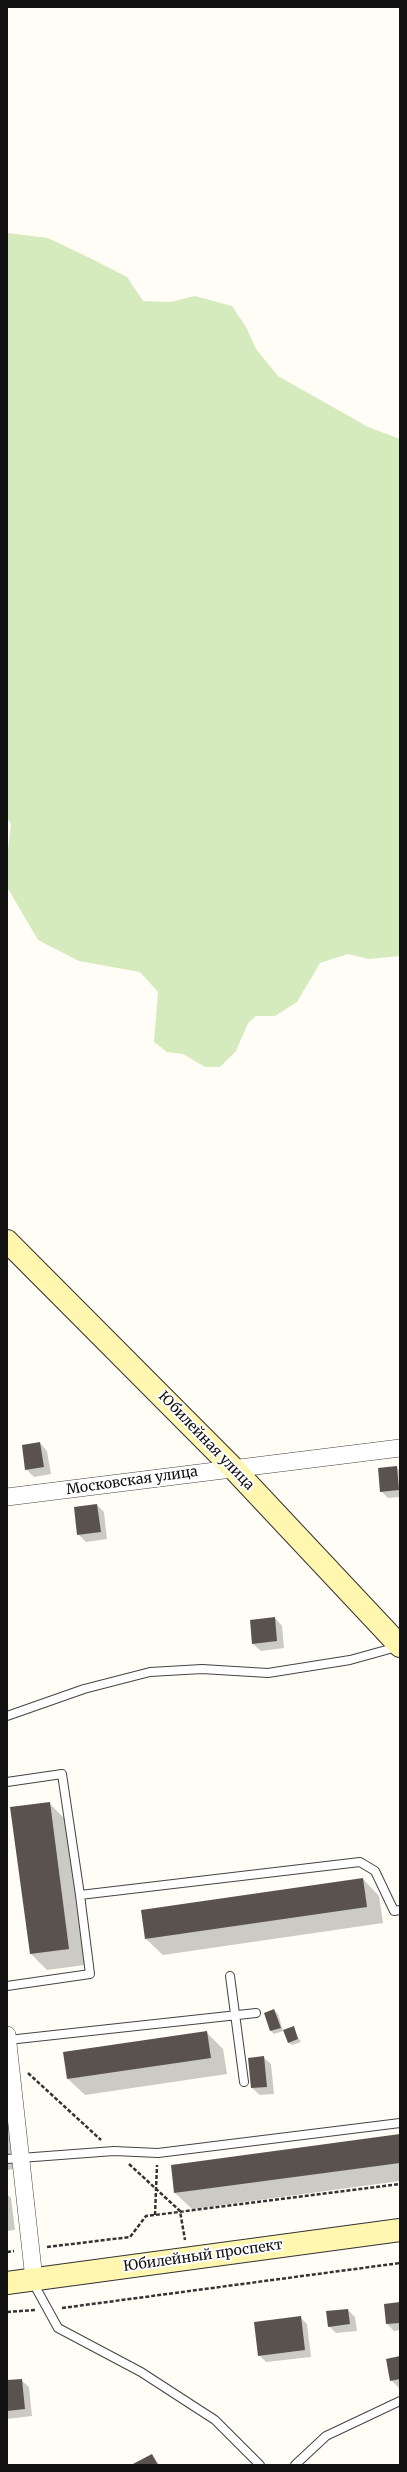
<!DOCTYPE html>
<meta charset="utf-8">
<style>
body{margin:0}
#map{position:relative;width:407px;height:2472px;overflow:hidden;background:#fffdf5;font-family:Merriweather,serif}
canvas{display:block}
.frame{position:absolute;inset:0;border:8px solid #111;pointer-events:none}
</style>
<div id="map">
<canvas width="407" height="2472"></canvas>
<div class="frame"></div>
</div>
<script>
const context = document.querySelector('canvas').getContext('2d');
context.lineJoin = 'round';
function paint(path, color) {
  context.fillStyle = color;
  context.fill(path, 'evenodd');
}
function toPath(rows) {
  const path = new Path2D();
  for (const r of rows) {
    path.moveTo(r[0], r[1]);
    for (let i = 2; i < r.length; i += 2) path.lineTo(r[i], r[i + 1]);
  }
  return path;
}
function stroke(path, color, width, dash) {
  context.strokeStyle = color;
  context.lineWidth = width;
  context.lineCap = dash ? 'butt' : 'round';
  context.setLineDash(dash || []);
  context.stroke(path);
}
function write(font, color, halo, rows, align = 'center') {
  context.font = font + ' Merriweather,serif';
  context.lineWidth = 4;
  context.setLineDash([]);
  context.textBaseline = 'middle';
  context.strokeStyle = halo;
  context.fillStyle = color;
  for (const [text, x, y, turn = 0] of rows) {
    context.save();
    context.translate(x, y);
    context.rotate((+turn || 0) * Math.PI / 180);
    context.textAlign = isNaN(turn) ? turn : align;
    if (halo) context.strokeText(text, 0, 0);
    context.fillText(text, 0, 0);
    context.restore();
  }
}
paint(toPath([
 [7,233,48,238,94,260,127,277,143,301,170,302,195,296,232,306,246,327,256,349,278,376,368,427,400,439,400,956,369,959,348,954,320,963,297,1002,275,1016,256,1016,248,1023,236,1051,220,1067,205,1067,183,1054,167,1052,154,1042,158,992,140,972,79,961,38,940,7,887,7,858,11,824,7,818]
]), '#d5ebbd');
paint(toPath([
 [40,1443,47,1451,51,1474,34,1477,26,1469],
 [396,1467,400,1471,400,1497,388,1498,381,1491],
 [97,1505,104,1512,107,1539,86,1542,78,1534],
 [275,1618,282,1626,284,1648,261,1651,253,1644],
 [49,1803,66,1820,85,1965,47,1970,30,1953],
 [363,1879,379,1896,383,1923,163,1955,146,1939],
 [274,2010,278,2014,283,2031,274,2034,271,2031],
 [293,2028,301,2042,292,2045,288,2042],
 [206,2032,223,2049,227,2074,85,2095,68,2079],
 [263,2057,271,2064,274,2094,260,2095,252,2088,249,2059],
 [7,2061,21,2168,7,2170],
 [400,2135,400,2181,192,2209,175,2193],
 [7,2194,11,2198,15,2230,7,2231],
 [400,2303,400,2330,394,2331,387,2324],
 [348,2310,355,2317,357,2331,336,2333,329,2326],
 [300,2317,307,2324,311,2357,266,2362,259,2355],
 [400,2357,400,2387,399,2388,391,2380],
 [21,2380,29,2387,32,2416,7,2419,7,2381],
 [152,2456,160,2465,134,2465]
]), '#0003');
paint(toPath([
 [40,1442,44,1467,25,1470,22,1445],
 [397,1466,399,1490,380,1492,378,1468],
 [97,1504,101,1532,77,1535,74,1507],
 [275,1617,277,1641,252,1644,250,1620],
 [50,1802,69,1949,30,1954,10,1807],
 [363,1878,367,1907,145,1939,141,1910],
 [274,2009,281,2028,270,2031,264,2013],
 [294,2026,298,2039,288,2043,283,2030],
 [207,2031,211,2058,67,2079,63,2052],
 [264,2056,267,2087,251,2088,248,2058],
 [400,2134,400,2163,174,2193,171,2165],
 [400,2302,400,2323,386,2324,384,2304],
 [348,2309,350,2324,328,2327,326,2311],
 [301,2316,305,2350,258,2356,254,2322],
 [400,2356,400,2379,390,2381,386,2359],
 [22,2379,25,2409,7,2411,7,2380],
 [152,2454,158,2465,131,2465]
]), '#5a524d');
const lane = toPath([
 [7,1716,84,1689,150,1672,202,1669,268,1673,350,1660,397,1647],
 [7,1782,62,1774,80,1895],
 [230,1976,244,2082],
 [7,1986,90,1974,80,1895,360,1862,375,1871,394,1911,400,1910],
 [8,2040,256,2013],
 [7,2159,114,2151,158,2153,400,2123],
 [34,2280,36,2288,58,2328,141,2372,215,2420,260,2465],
 [295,2465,326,2436,400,2401]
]);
const street = toPath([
 [7,1497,400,1448],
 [7,2035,34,2279]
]);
const secondary = toPath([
 [7,1241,232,1467,400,1646],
 [7,2283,400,2230]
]);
stroke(lane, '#444', 10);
stroke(street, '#444', 18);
stroke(secondary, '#333', 24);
stroke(toPath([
 [28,2073,101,2140],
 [129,2164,180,2211,185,2240],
 [155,2215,157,2165],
 [47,2247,130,2237,146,2216,155,2215,400,2184],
 [7,2252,14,2251],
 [62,2308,400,2263],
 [7,2312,35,2310]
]), '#333', 2.5, [4, 2]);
stroke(lane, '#fff', 8);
stroke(street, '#fff', 17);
stroke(secondary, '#fff6b0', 22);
write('14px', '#111', '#fff', [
 ["Юбилейная улица",206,1441,46],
 ["Московская улица",132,1481,-8],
 ["Юбилейный проспект",203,2256,-8]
]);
</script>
